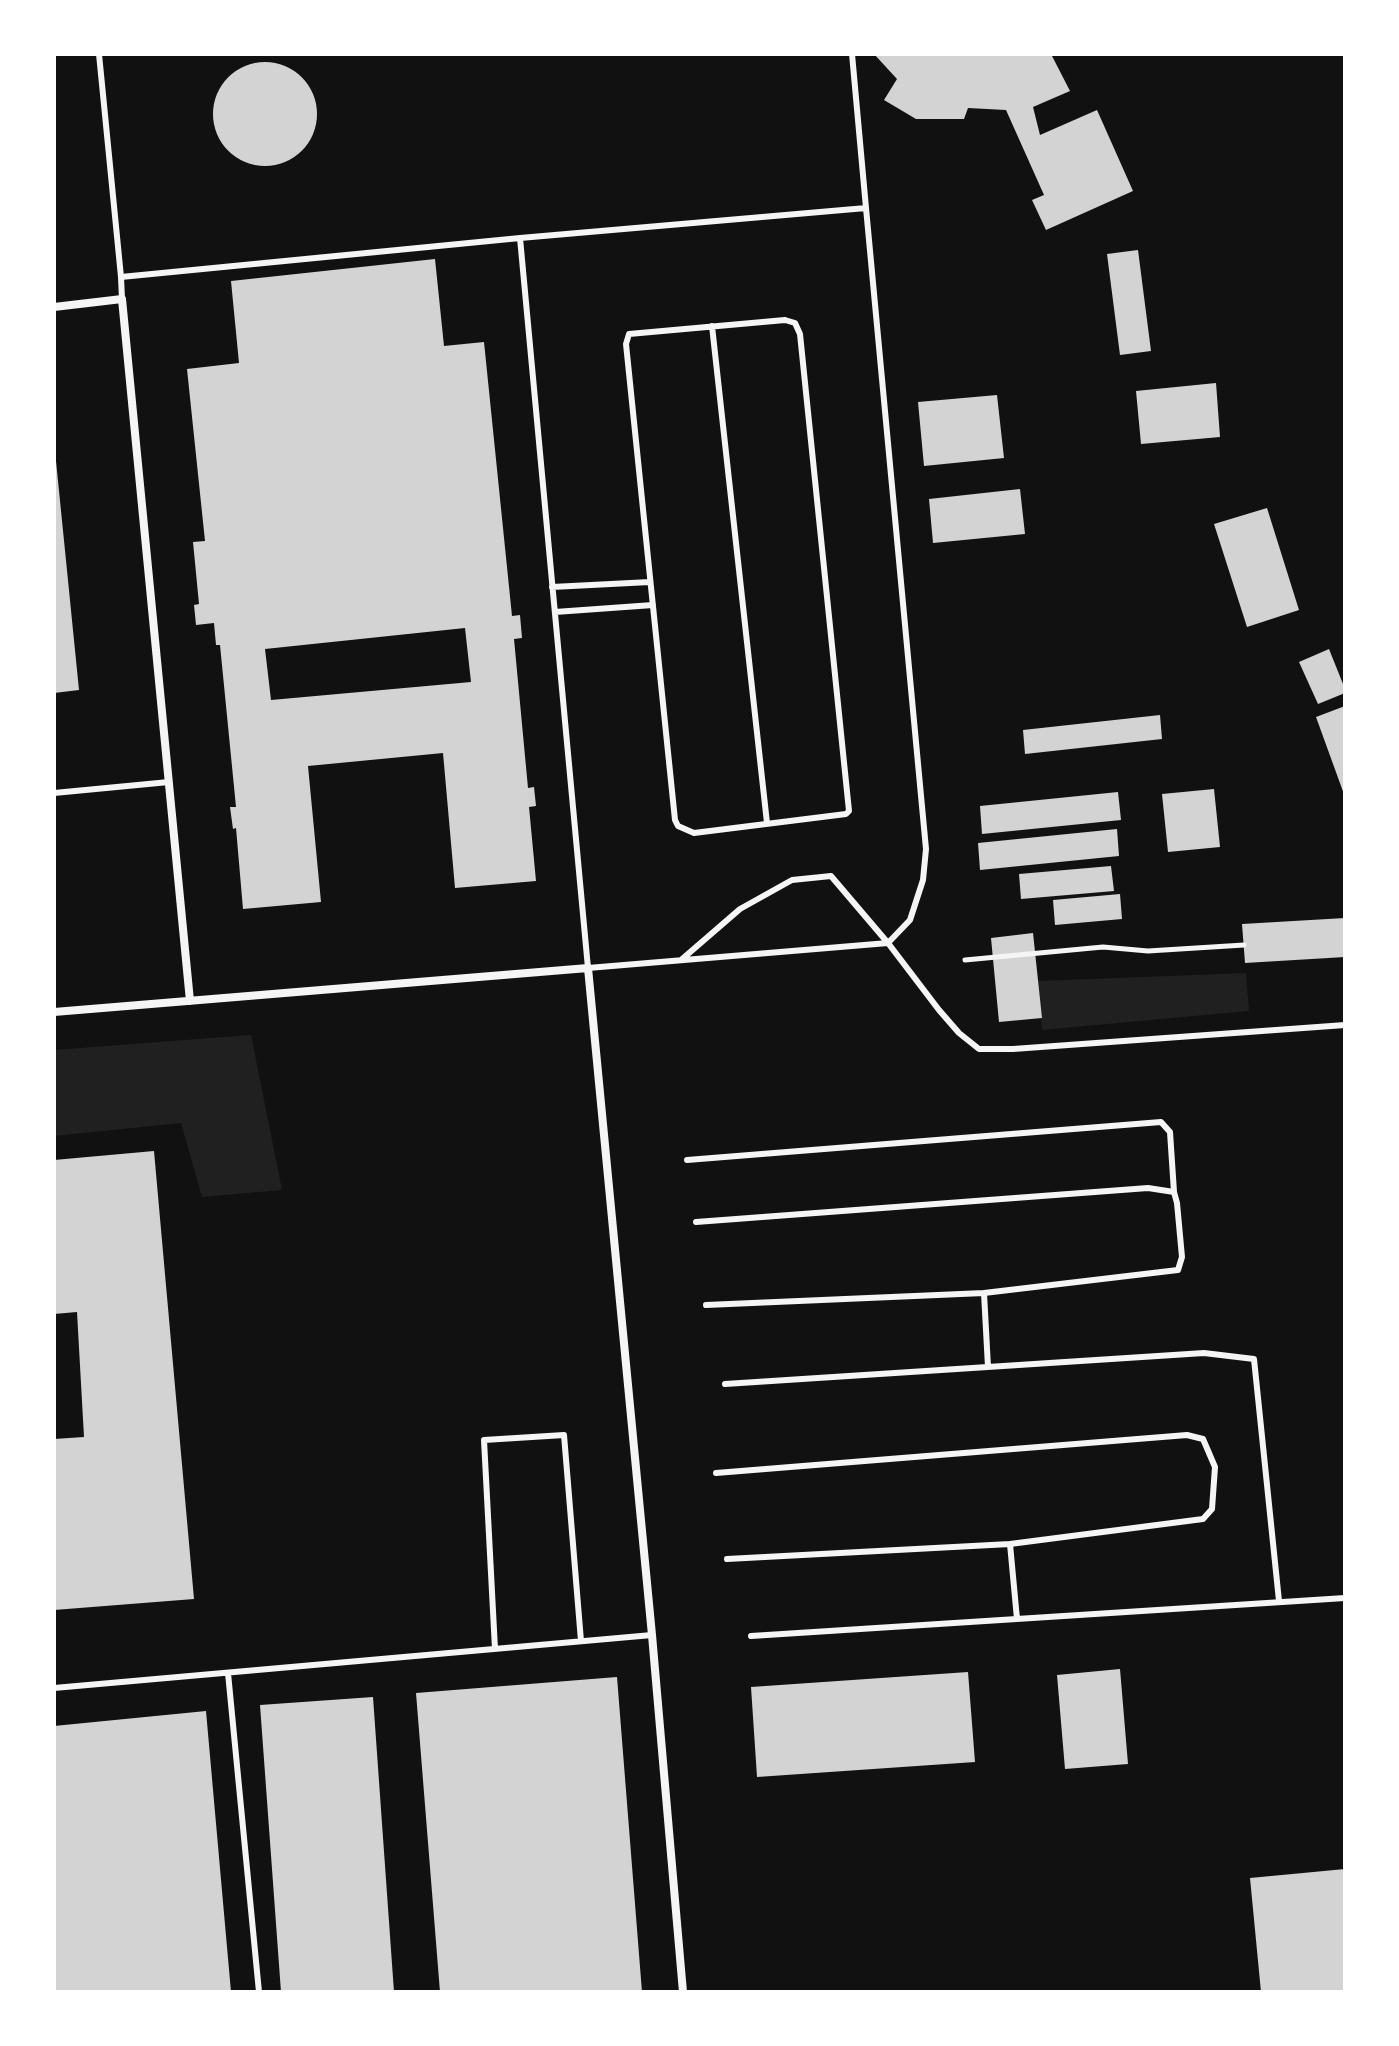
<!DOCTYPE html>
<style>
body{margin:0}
#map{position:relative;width:1399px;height:2046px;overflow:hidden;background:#111;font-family:Montserrat,sans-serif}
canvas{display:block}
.frame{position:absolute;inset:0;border:56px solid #fff;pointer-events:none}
</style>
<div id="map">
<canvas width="1399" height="2046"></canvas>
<div class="frame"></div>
</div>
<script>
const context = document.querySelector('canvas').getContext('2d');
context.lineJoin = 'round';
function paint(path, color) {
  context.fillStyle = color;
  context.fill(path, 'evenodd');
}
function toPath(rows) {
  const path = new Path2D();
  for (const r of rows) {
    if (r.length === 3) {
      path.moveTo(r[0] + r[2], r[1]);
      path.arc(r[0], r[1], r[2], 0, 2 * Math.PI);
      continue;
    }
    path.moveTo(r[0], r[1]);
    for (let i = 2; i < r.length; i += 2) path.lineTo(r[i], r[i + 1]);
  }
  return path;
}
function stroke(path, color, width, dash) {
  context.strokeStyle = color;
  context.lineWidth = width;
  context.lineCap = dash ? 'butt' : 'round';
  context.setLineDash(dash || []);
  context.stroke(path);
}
paint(toPath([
 [1246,973,1249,1011,1042,1030,1038,981],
 [251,1035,282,1190,202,1197,181,1123,54,1136,54,1050]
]), '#202020');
paint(toPath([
 [874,54,1051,54,1070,91,1033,107,1040,135,1097,110,1133,191,1046,230,1032,200,1044,195,1006,110,968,108,964,119,916,119,884,100,897,79],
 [265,114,52],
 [1138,250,1151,351,1120,355,1107,254],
 [435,259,444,346,484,342,512,616,520,615,522,638,514,639,528,788,534,787,536,806,529,807,536,881,455,888,443,753,308,766,321,902,243,909,236,828,233,829,230,807,236,807,220,645,216,645,214,623,196,625,194,605,199,604,193,542,205,541,187,369,239,363,231,281],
 [465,628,471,682,271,700,265,649],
 [1216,383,1220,437,1141,444,1136,391],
 [997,395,1004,458,924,466,918,402],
 [54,461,56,461,79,690,54,693],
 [1020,489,1025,534,933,543,929,499],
 [1267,508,1299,610,1247,627,1214,524],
 [1329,649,1345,689,1345,693,1318,704,1299,662],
 [1345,706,1345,797,1316,717],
 [1160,715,1162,739,1025,754,1023,730],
 [1214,789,1220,847,1168,852,1162,794],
 [1118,792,1121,820,982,834,980,806],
 [1117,829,1119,856,980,870,978,843],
 [1111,866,1114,891,1021,899,1019,874],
 [1120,894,1122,919,1055,925,1053,900],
 [1345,918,1345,957,1245,963,1242,924],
 [1033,933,1042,1018,999,1022,991,938],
 [154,1151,194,1599,54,1610,54,1439,84,1437,77,1312,54,1314,54,1160],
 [1120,1669,1128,1764,1065,1769,1057,1675],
 [968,1672,975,1762,757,1777,751,1687],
 [617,1677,642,1992,440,1992,416,1693],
 [373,1697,394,1992,281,1992,260,1705],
 [206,1711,231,1992,54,1992,54,1726],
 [1345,1869,1345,1992,1261,1992,1250,1878]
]), '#d3d3d3');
stroke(toPath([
 [965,960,1103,947,1148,951,1244,945]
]), '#f5f5f5', 5);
stroke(toPath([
 [99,54,121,277,122,299],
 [852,54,866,208],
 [520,238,588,968,888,943,939,1010,959,1033,979,1049,1013,1049,1345,1025],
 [121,277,520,238,866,208,926,849,923,880,910,920,888,943,831,876,792,880,740,909,681,960],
 [785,320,795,323,800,334,849,811,846,814,694,833,678,826,675,820,626,344,629,334,785,320],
 [712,326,767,823],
 [552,587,650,582],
 [555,612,653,605],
 [54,793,169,782],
 [687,1160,1161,1122,1170,1132,1174,1192],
 [696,1222,1148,1188,1174,1192,1177,1203,1182,1257,1178,1270,984,1293,988,1367],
 [706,1305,984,1293],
 [725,1384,1204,1353,1254,1359,1279,1601],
 [716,1473,1187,1435,1203,1439,1215,1467,1212,1509,1203,1519,1010,1544,1017,1619],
 [727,1559,1010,1544],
 [751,1636,1345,1598],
 [495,1649,484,1440,564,1435,581,1641],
 [228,1673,259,1992],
 [54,1688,652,1635]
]), '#f5f5f5', 6);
stroke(toPath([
 [54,307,122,299,190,1001],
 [54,1012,588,968,652,1635,683,1992]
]), '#f5f5f5', 8);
</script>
